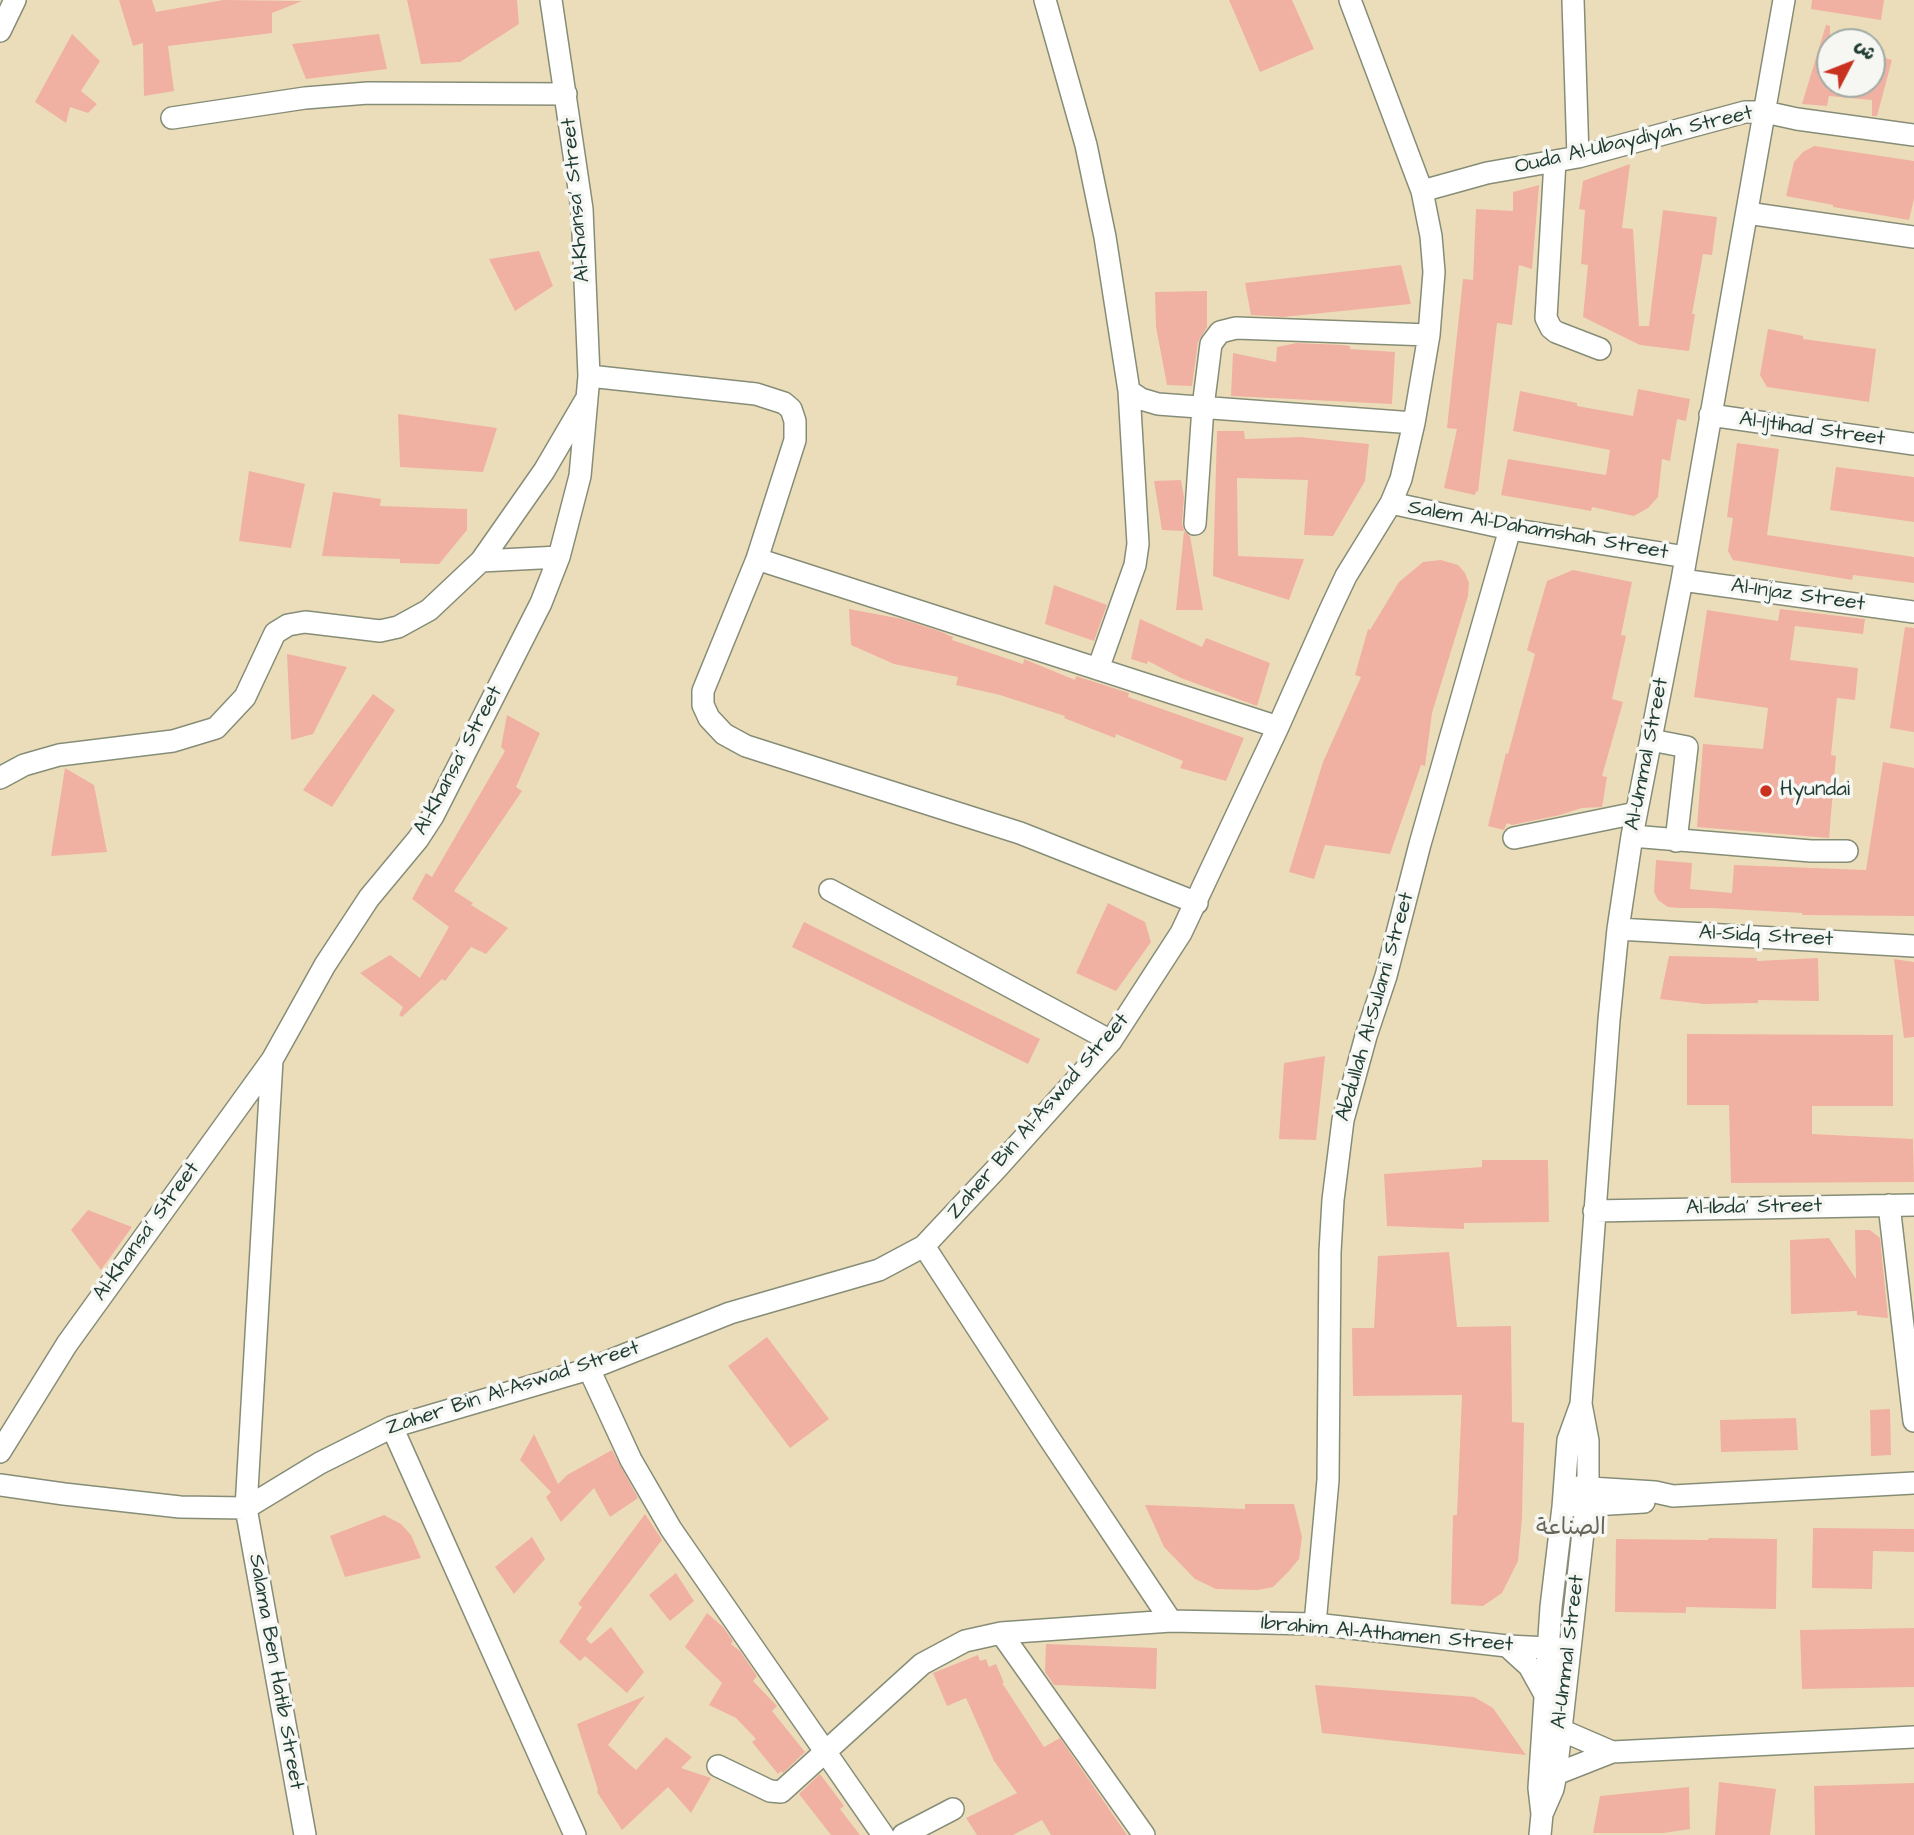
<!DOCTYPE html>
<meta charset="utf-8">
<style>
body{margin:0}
#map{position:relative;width:1914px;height:1835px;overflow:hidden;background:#ecddba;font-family:"Architects Daughter","Playpen Sans Arabic",sans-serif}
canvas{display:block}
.north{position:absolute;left:1816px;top:28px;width:70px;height:70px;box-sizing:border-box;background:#f6f6f2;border:2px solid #a0aca6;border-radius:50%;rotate:48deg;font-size:19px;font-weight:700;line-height:28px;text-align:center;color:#1f3d34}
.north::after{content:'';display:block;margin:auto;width:24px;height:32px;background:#c8321e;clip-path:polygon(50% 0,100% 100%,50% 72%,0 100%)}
</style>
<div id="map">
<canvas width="1914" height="1835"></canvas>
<div class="north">ش</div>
</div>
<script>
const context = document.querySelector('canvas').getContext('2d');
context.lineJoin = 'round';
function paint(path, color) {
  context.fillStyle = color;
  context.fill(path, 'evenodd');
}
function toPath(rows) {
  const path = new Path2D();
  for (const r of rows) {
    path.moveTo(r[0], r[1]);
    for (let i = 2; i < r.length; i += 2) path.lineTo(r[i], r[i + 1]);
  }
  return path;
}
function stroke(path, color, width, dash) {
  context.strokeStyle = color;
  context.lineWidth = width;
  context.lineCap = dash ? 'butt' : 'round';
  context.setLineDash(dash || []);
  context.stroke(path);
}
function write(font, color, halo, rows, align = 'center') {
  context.font = font + ' "Architects Daughter","Playpen Sans Arabic",sans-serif';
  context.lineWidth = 7;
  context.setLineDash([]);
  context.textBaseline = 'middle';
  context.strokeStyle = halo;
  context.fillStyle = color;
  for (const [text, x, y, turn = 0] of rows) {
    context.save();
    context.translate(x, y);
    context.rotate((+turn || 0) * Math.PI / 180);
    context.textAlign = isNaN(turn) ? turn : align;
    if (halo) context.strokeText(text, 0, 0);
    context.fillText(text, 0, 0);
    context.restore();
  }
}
paint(toPath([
 [119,0,152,0,156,12,223,0,302,1,272,13,272,33,168,46,174,91,144,96,143,43,133,46],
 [407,0,517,0,519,24,460,62,421,64],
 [1229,0,1292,0,1314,49,1260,72],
 [1812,0,1884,0,1881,20,1811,9],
 [1826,25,1830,26,1830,84,1872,84,1872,54,1892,60,1877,116,1872,116,1872,100,1829,96,1827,106,1802,104],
 [72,34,100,61,81,91,97,104,88,113,70,107,66,123,35,102],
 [379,34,387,69,306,79,292,44],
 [1814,146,1914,161,1914,199,1909,220,1833,207,1833,205,1786,196,1794,162,1803,152],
 [1630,164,1622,228,1633,229,1639,326,1649,326,1663,210,1717,217,1712,255,1703,254,1692,314,1695,314,1689,351,1640,345,1583,317,1588,265,1581,264,1585,210,1579,209,1583,181],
 [1539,185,1532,269,1519,265,1512,325,1497,323,1478,492,1476,491,1475,495,1444,488,1457,429,1447,428,1463,279,1473,280,1476,209,1513,211,1513,192],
 [539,251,553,286,515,311,489,259],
 [1401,265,1411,304,1283,317,1251,315,1245,283],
 [1207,291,1207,327,1198,342,1192,386,1167,385,1156,327,1155,292],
 [1768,329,1803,336,1803,339,1876,349,1869,402,1767,387,1760,375],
 [1297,343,1343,345,1350,346,1350,349,1395,352,1392,404,1231,396,1233,353,1276,362,1277,347],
 [1638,389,1690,399,1686,421,1677,419,1670,461,1662,459,1658,497,1648,508,1634,516,1592,507,1591,511,1501,495,1508,459,1606,475,1610,450,1513,431,1520,391,1577,403,1577,406,1633,416],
 [398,414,497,428,483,472,400,467],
 [1217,431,1244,431,1245,439,1300,437,1369,444,1365,481,1333,536,1304,535,1308,480,1237,478,1238,556,1304,559,1289,600,1213,576],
 [1737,443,1779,449,1767,535,1914,557,1914,583,1853,575,1852,580,1733,560,1728,551,1733,518,1727,517],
 [1836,467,1914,477,1914,522,1830,510],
 [249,471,305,484,291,548,239,541],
 [1181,480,1184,497,1182,523,1184,531,1162,530,1154,481],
 [333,492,381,499,380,506,467,509,467,530,439,564,400,563,400,559,322,556],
 [1184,531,1190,536,1203,610,1176,610],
 [1441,560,1458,565,1465,573,1469,583,1468,596,1432,713,1425,766,1421,765,1390,854,1325,845,1314,879,1289,872,1323,762,1361,677,1355,675,1368,629,1370,630,1399,582,1423,562],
 [1573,570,1632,582,1621,635,1626,636,1612,699,1623,702,1602,776,1607,777,1602,807,1582,808,1560,815,1512,825,1507,823,1504,830,1488,826,1506,753,1508,754,1535,654,1527,650,1547,581],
 [1054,585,1107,605,1094,641,1045,624],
 [849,609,902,619,939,631,953,637,952,640,1023,664,1024,659,1075,680,1076,676,1129,693,1128,697,1244,738,1226,781,1180,768,1183,761,1116,734,1115,738,1064,718,1065,716,1000,695,956,685,958,677,894,664,851,645],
 [1780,609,1865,619,1863,634,1795,626,1790,660,1858,668,1855,700,1837,698,1831,755,1836,756,1829,838,1697,827,1703,744,1763,749,1768,708,1694,697,1707,610,1778,621],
 [1140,619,1202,647,1206,638,1270,663,1257,706,1181,678,1148,661,1147,664,1131,659],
 [1905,627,1914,628,1914,732,1890,728],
 [287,654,347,667,313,734,291,740],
 [373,694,395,710,332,807,303,790],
 [507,715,540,733,516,787,522,791,454,891,473,903,471,905,508,928,486,954,471,947,445,981,442,979,402,1017,399,1015,403,1007,360,973,390,955,420,978,449,927,412,899,426,873,432,877,505,751,501,747],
 [1883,762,1914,768,1914,916,1802,915,1802,913,1713,908,1679,908,1668,907,1658,900,1654,892,1656,860,1692,863,1690,889,1732,893,1734,865,1866,870],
 [65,768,94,785,107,852,51,856],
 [1108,903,1145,922,1151,942,1116,991,1076,973],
 [804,922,1040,1039,1028,1064,792,947],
 [1669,956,1757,958,1757,961,1818,958,1819,1001,1758,1000,1758,1003,1704,1004,1660,999],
 [1894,959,1914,962,1914,1037,1904,1038],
 [1687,1034,1893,1035,1893,1106,1812,1106,1812,1134,1913,1139,1914,1182,1731,1183,1729,1105,1687,1105],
 [1325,1056,1316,1140,1279,1139,1284,1063],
 [1482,1160,1548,1160,1549,1222,1464,1223,1464,1229,1387,1226,1384,1174,1482,1167],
 [88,1210,132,1227,101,1270,71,1230],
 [1855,1230,1870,1230,1880,1238,1888,1318,1857,1315,1857,1311,1791,1314,1790,1240,1829,1238,1856,1279],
 [1449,1252,1457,1327,1511,1326,1512,1422,1524,1423,1522,1518,1518,1561,1502,1593,1483,1606,1451,1604,1453,1515,1457,1515,1462,1395,1353,1396,1352,1328,1374,1328,1378,1256],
 [767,1337,829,1419,790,1448,728,1366],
 [1890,1409,1891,1455,1871,1456,1870,1410],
 [1796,1418,1798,1450,1721,1452,1720,1420],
 [534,1434,558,1484,567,1475,612,1450,638,1498,610,1517,594,1488,561,1522,546,1497,551,1492,520,1460],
 [1245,1504,1294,1504,1302,1537,1299,1559,1289,1571,1273,1587,1258,1590,1216,1589,1195,1579,1164,1547,1145,1505,1245,1509],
 [645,1514,662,1540,586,1639,591,1644,611,1627,644,1672,627,1693,585,1656,580,1661,559,1642,582,1607,578,1604],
 [384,1515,401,1524,411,1535,421,1558,345,1577,330,1536],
 [1813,1528,1914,1529,1914,1552,1873,1551,1872,1589,1812,1588],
 [532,1537,545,1559,514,1594,495,1567],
 [1709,1538,1777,1539,1776,1609,1686,1607,1686,1613,1615,1612,1616,1539,1708,1540],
 [676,1573,694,1601,670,1621,649,1595],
 [707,1613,723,1627,733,1641,731,1644,740,1651,757,1676,753,1681,777,1706,772,1711,805,1752,783,1773,781,1771,778,1774,752,1742,756,1739,736,1718,709,1705,722,1683,685,1647],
 [1914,1628,1914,1687,1802,1689,1800,1630],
 [1046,1644,1157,1648,1156,1689,1054,1685,1045,1672],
 [978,1655,980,1661,986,1659,989,1667,996,1664,1004,1683,1002,1683,1044,1747,1060,1738,1127,1835,1051,1835,1042,1820,1013,1835,977,1835,966,1818,1017,1793,994,1761,966,1698,947,1706,933,1673],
 [1315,1685,1474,1697,1493,1708,1526,1755,1322,1733],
 [645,1696,608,1745,636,1770,666,1737,692,1757,681,1768,711,1778,691,1813,668,1787,622,1830,597,1792,598,1790,577,1724],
 [820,1774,844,1806,840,1809,860,1835,831,1835,799,1794],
 [1719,1782,1776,1789,1770,1835,1715,1835],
 [1914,1783,1914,1835,1815,1835,1814,1786],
 [1689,1787,1690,1829,1664,1833,1593,1833,1600,1796]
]), '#f0b1a2');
const minor = toPath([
 [1045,0,1086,145,1105,237,1129,391,1138,544,1135,565,1098,669],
 [1573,0,1578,157],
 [0,31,15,0],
 [172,118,305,98,368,93,566,94],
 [1555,161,1546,318,1551,328,1556,332,1600,349],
 [1422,191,1487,173,1578,157,1745,112,1765,112,1797,119,1914,135],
 [1747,213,1914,237],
 [589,376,756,394,784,403,791,409,795,421,795,440,757,559,1278,727],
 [1129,391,1141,399,1158,404,1414,423],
 [1710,415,1914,444],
 [1391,503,1510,529,1686,557],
 [1195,524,1203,407,1211,344,1220,332,1236,328,1429,335],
 [757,559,703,691,703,705,709,718,724,734,746,746,1020,833,1197,903],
 [481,561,544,471,585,401],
 [1682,580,1914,612],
 [1651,740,1687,747,1676,841],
 [0,778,24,765,59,755,173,741,216,728,245,697,275,633,288,625,305,622,380,631,398,627,429,610,481,561,559,557],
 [1632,836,1811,851,1847,851],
 [1514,838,1636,813],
 [830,890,1111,1041],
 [1618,929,1914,946],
 [272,1060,246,1508,305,1835],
 [1889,1205,1914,1421],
 [1594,1211,1914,1205],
 [924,1246,1047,1435,1171,1621],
 [589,1369,631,1460,671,1529,883,1835],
 [392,1427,575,1835],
 [0,1452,67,1344,272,1060,325,965,369,898,418,839,433,816,541,603,559,557,580,476,589,376,582,209,551,0],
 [0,1485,64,1494,180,1507,246,1508,320,1463,392,1427,589,1369,730,1313,879,1270,924,1246,998,1167,1111,1041,1181,933,1278,727,1330,610,1346,576,1391,503,1401,479,1414,423,1429,335,1434,272,1431,236,1422,191,1350,0],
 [1574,1487,1655,1492,1673,1496,1914,1483],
 [1575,1506,1644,1502],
 [1315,1624,1328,1480,1330,1252,1333,1200,1343,1120,1366,1036,1386,976,1420,844,1510,529],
 [1001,1633,1144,1835],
 [1507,1646,1529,1666,1544,1693],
 [1561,1730,1612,1752],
 [718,1766,770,1791,781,1792,922,1664,965,1641,1001,1633,1171,1621,1315,1624,1507,1646,1570,1649],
 [1556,1774,1612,1752,1914,1737],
 [1542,1814,1553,1789,1556,1774,1588,1488,1588,1441,1581,1404,1609,1020,1618,929,1632,836,1682,580,1784,0],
 [903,1835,953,1809],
 [1540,1835,1542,1814,1539,1788,1551,1607,1563,1507,1568,1440,1581,1404]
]);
stroke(minor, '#868d77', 24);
stroke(minor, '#fff', 21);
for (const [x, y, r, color] of [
 [1766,791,7,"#c8321e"]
]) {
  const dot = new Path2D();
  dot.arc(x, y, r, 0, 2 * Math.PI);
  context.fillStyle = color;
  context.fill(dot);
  stroke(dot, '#f6f6f2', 2.5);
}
write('21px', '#1f3d34', '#f6f6f2', [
 ["Ouda Al-Ubaydiyah Street",1634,141,-13],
 ["Al-Khansa' Street",577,200,-95],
 ["Al-Ijtihad Street",1812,430,8],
 ["Salem Al-Dahamshah Street",1538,531,10],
 ["Al-Injaz Street",1798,596,8],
 ["Al-Ummal Street",1648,754,-79],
 ["Al-Khansa' Street",459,761,-62],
 ["Al-Sidq Street",1766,937,3],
 ["Abdullah Al-Sulami Street",1376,1007,-74],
 ["Zaher Bin Al-Aswad Street",1039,1117,-49],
 ["Al-Ibda' Street",1754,1208,-1],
 ["Al-Khansa' Street",147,1232,-54],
 ["Zaher Bin Al-Aswad Street",513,1389,-18],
 ["Ibrahim Al-Athamen Street",1387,1635,5],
 ["Al-Ummal Street",1569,1652,-83],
 ["Salama Ben Hatib Street",275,1672,80]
]);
write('21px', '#1f3d34', '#f6f6f2', [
 ["Hyundai",1780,791]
], 'left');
write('23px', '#68665a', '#f6f6f2', [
 ["الصناعة",1571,1529]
]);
</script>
